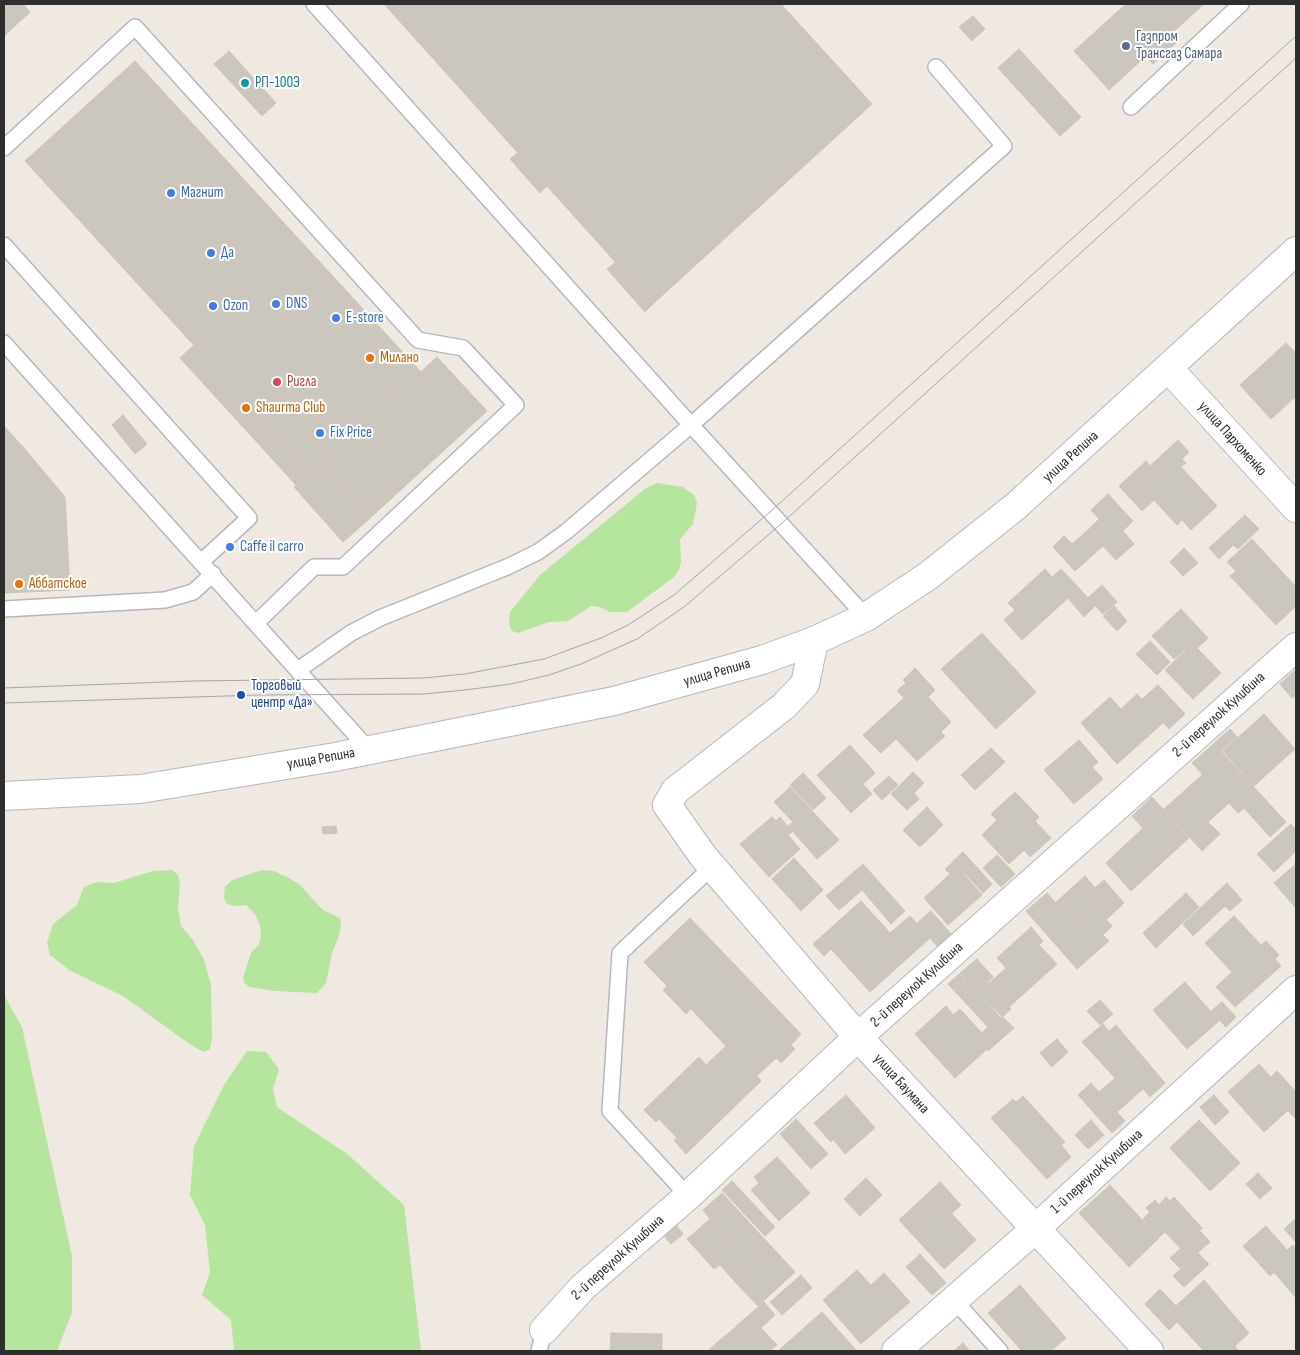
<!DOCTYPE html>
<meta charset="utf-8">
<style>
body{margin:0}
#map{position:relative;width:1300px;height:1355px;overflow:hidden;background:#efe9e1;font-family:"Sofia Sans Condensed",sans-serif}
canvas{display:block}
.frame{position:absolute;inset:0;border:5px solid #2e2e2e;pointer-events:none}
</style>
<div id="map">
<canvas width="1300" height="1355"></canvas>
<div class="frame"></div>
</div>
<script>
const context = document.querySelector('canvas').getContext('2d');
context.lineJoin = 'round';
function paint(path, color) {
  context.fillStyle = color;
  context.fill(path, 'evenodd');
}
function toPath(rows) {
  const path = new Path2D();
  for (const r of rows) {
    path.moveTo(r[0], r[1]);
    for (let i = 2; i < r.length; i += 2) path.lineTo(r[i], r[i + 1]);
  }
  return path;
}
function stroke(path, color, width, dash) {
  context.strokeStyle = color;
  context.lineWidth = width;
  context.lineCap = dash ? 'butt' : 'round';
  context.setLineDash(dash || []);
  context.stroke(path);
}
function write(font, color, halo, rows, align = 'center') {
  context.font = font + ' "Sofia Sans Condensed",sans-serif';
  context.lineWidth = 4;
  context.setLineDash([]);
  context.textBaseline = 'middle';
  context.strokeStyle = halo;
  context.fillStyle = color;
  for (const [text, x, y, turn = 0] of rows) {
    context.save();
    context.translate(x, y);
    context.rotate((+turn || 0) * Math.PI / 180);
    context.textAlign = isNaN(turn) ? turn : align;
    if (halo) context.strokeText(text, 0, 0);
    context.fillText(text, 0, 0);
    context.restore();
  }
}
paint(toPath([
 [657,483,683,487,694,495,697,503,693,524,680,539,681,562,679,570,674,577,627,612,610,612,600,607,591,606,568,621,549,622,518,633,512,631,509,625,510,612,540,575,646,488],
 [172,870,178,875,180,885,178,907,181,926,193,940,204,960,211,985,212,1038,210,1049,204,1052,191,1045,123,996,69,970,50,955,47,943,53,924,77,905,84,887,96,882,114,883,153,871],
 [262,870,274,871,287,877,299,884,323,910,340,918,341,925,339,936,332,953,326,983,317,993,274,991,250,987,244,983,243,978,251,953,259,944,261,936,260,926,255,914,246,905,233,906,226,903,224,897,225,887,232,880],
 [4,995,22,1027,72,1256,72,1312,57,1351,4,1351],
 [247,1051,266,1052,279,1069,273,1089,277,1107,346,1153,404,1205,421,1351,234,1351,231,1320,202,1295,210,1272,205,1225,190,1195,194,1146,224,1085]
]), '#b6e59e');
const building = toPath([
 [4,4,23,4,30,12,4,36,4,4],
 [384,4,781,4,872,104,653,304,547,186,540,193,510,159,518,153,384,4],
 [1126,4,1204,4,1171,34,1178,41,1153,64,1146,56,1109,90,1074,51,1126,4],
 [973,16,985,29,972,41,959,27,973,16],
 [1019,49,1081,117,1060,136,998,68,1019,49],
 [229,51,276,103,262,116,214,64,229,51],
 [135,61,421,372,310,472,25,161,135,61],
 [616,262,653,304,645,312,607,269,616,262],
 [1286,343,1296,353,1296,400,1294,398,1271,419,1240,385,1286,343],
 [194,345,310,472,296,485,180,358,194,345],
 [437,357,487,411,369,519,319,465,437,357],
 [123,415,147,444,135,454,112,425,123,415],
 [4,426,24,448,4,449,4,426],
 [1178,440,1189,452,1182,459,1186,463,1181,467,1217,506,1191,530,1182,520,1177,525,1143,488,1158,474,1150,466,1178,440],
 [24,448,65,497,70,590,4,593,4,449,24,448],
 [1146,461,1157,474,1143,488,1154,500,1142,511,1119,486,1146,461],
 [319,465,369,519,343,542,294,487,319,465],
 [1108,494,1133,521,1123,531,1134,544,1116,560,1088,530,1099,519,1091,510,1108,494],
 [1245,515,1259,529,1238,549,1233,545,1219,559,1209,548,1245,515],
 [1088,530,1103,546,1075,571,1053,547,1064,536,1072,544,1088,530],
 [1252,539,1296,587,1296,606,1276,625,1230,576,1236,571,1227,562,1252,539],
 [1184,548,1198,563,1183,576,1170,562,1184,548],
 [1045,569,1052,577,1061,569,1079,588,1022,640,1004,620,1015,610,1008,603,1045,569],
 [1102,585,1117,602,1103,614,1088,598,1102,585],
 [1079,588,1095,606,1084,617,1068,598,1079,588],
 [1114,606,1127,621,1117,631,1103,616,1114,606],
 [1181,609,1208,638,1193,652,1188,647,1174,659,1152,636,1181,609],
 [982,633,1036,692,996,729,941,669,982,633],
 [1150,641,1170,662,1157,675,1136,654,1150,641],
 [1188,648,1192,653,1197,648,1221,673,1193,699,1165,670,1188,648],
 [915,668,935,690,928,697,951,722,941,732,945,736,917,761,896,739,881,753,863,735,904,698,897,691,906,683,903,680,915,668],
 [1296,669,1296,695,1292,698,1280,684,1296,669],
 [1158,685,1185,714,1169,729,1142,699,1158,685],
 [1137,694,1163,723,1117,764,1081,723,1110,697,1121,709,1137,694],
 [1264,714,1295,749,1254,786,1223,751,1264,714],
 [1230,729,1237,737,1221,751,1286,822,1270,837,1244,808,1238,813,1192,763,1230,729],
 [1079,740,1098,762,1092,767,1103,779,1074,804,1044,770,1079,740],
 [850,745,875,773,863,784,872,794,851,813,817,775,850,745],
 [991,748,1005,762,975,790,961,775,991,748],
 [913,772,924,783,914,793,919,799,907,810,891,794,913,772],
 [803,773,826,798,813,810,790,785,803,773],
 [1202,775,1229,803,1208,822,1220,834,1202,851,1164,809,1202,775],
 [889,776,898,785,882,800,873,790,889,776],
 [790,787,839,840,817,859,788,826,793,822,774,802,790,787],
 [1015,792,1039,817,1035,821,1051,838,1030,857,1024,850,1009,864,982,835,997,820,991,814,1015,792],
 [1152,797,1189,838,1131,891,1106,863,1143,828,1132,816,1152,797],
 [927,807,943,825,920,847,903,830,927,807],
 [772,817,776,821,780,817,792,832,788,835,800,849,769,877,740,844,772,817],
 [1291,824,1296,830,1296,851,1274,872,1257,854,1291,824],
 [336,826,337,833,323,834,322,827,336,826],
 [963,852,992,884,983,893,953,861,963,852],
 [997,855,1015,874,1001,887,983,868,997,855],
 [794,858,823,890,801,911,772,879,794,858],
 [953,862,982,895,948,925,924,898,950,874,945,869,953,862],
 [863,864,905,911,891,924,862,890,839,910,826,896,863,864],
 [1296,864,1296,908,1274,883,1296,864],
 [1085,876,1095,888,1104,880,1124,903,1106,920,1095,907,1075,925,1055,903,1085,876],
 [1227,883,1242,900,1230,911,1225,906,1193,936,1183,924,1227,883],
 [1047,893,1075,925,1095,907,1112,926,1103,935,1109,941,1077,969,1026,911,1047,893],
 [1186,893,1199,907,1156,948,1143,933,1186,893],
 [861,901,890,933,910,916,930,938,870,992,831,949,824,956,813,944,861,901],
 [931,911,952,935,938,947,917,923,931,911],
 [1234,916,1261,945,1266,941,1279,955,1275,959,1281,966,1235,1007,1216,987,1232,972,1205,943,1234,916],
 [690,918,801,1034,791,1045,795,1049,781,1063,776,1058,757,1076,761,1081,686,1154,674,1140,677,1138,659,1119,656,1122,644,1110,699,1057,706,1065,726,1046,691,1009,686,1014,663,990,667,986,644,962,690,918],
 [1031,927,1043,941,1039,945,1057,964,1009,1007,988,984,1006,968,997,958,1031,927],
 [977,959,993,977,987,983,1011,1009,1001,1018,960,973,977,959],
 [959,974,1014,1028,988,1051,976,1038,988,1027,948,984,959,974],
 [1185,982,1219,1021,1187,1049,1153,1010,1185,982],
 [1100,1000,1113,1014,1100,1025,1087,1011,1100,1000],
 [1222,1002,1236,1017,1226,1027,1211,1011,1222,1002],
 [946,1006,953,1015,960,1009,981,1032,975,1038,986,1050,955,1078,915,1034,946,1006],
 [1103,1024,1109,1031,1116,1025,1165,1083,1150,1097,1143,1089,1117,1112,1099,1092,1115,1078,1082,1042,1103,1024],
 [1057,1039,1068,1052,1052,1067,1040,1053,1057,1039],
 [1259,1064,1271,1077,1277,1071,1296,1092,1296,1103,1264,1132,1228,1092,1259,1064],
 [1091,1083,1125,1121,1112,1133,1078,1095,1091,1083],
 [846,1095,875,1128,845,1154,833,1139,831,1142,814,1123,846,1095],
 [1214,1095,1229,1112,1215,1125,1200,1107,1214,1095],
 [1023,1096,1065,1142,1061,1145,1071,1157,1047,1179,991,1118,1013,1099,1016,1102,1023,1096],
 [1296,1103,1296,1119,1288,1111,1296,1103],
 [796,1119,828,1154,811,1169,780,1134,796,1119],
 [1091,1120,1104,1135,1088,1149,1075,1135,1091,1120],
 [1199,1120,1240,1163,1210,1191,1170,1148,1199,1120],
 [777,1157,810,1193,779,1221,751,1190,759,1183,754,1177,777,1157],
 [1258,1173,1272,1188,1260,1199,1246,1184,1258,1173],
 [866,1178,882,1195,860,1216,844,1199,866,1178],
 [732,1181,775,1227,765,1236,722,1190,732,1181],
 [940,1182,961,1205,951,1214,942,1203,910,1232,899,1220,940,1182],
 [1110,1185,1159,1238,1129,1267,1079,1213,1110,1185],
 [722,1193,795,1272,758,1306,736,1283,766,1257,747,1236,735,1248,709,1220,710,1219,703,1210,722,1193],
 [1166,1197,1170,1201,1174,1197,1202,1228,1180,1248,1165,1232,1159,1237,1143,1219,1150,1212,1146,1208,1155,1200,1159,1205,1166,1197],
 [942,1203,976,1240,944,1269,910,1232,942,1203],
 [1296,1218,1296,1242,1284,1229,1296,1218],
 [709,1220,735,1248,747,1236,766,1257,736,1283,720,1265,714,1269,687,1239,709,1220],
 [675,1224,683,1234,671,1244,663,1234,675,1224],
 [1266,1226,1287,1250,1293,1245,1296,1249,1295,1297,1274,1272,1270,1276,1243,1246,1266,1226],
 [1200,1231,1210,1242,1180,1268,1170,1258,1200,1231],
 [1198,1253,1209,1264,1184,1287,1173,1276,1198,1253],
 [920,1254,946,1283,932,1295,906,1267,920,1254],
 [857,1270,871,1285,884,1273,910,1302,861,1344,823,1300,857,1270],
 [801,1275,812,1288,782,1315,770,1302,801,1275],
 [1204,1280,1249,1333,1235,1346,1238,1351,1204,1351,1177,1322,1169,1330,1145,1304,1160,1289,1176,1306,1204,1280],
 [1020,1285,1066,1338,1051,1351,1022,1351,988,1313,1020,1285],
 [764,1302,775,1315,761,1328,777,1345,769,1351,758,1351,736,1326,764,1302],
 [822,1312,856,1350,778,1351,822,1312],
 [736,1327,757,1351,730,1351,720,1340,736,1327],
 [611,1333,662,1334,662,1351,610,1351,611,1333],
 [720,1340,730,1351,708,1351,720,1340],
 [963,1343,970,1351,954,1351,963,1343]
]);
paint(building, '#cbc7bf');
stroke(building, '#cbc5ba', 1);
const service = toPath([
 [1131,107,1241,4],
 [4,148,135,27,418,340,463,348,516,405,343,567,314,567,256,623],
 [4,245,249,518,201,562],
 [4,343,370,751],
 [4,609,165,600,193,592,213,574],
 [866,617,691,425,1004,146,936,67],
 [298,670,351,633,380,618,507,567,538,552,567,531,691,425,314,4],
 [688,1196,610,1111,620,953,712,867],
 [954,1300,1000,1351],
 [539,1351,544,1330]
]);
const minor = toPath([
 [1169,369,1296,508],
 [814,641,805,684,784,706,675,791,667,805,703,856,858,1037,1149,1351],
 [544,1330,583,1287,688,1196,858,1037,1296,647],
 [896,1351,1034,1230,1296,990]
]);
const tertiary = toPath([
 [4,796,140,789,335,757,614,701,762,660,814,641,866,617,928,576,1016,506,1296,251]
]);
stroke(service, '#b4b7c1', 18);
stroke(minor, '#b4b7c1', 30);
stroke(tertiary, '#b4b7c1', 30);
stroke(service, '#fff', 15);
stroke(minor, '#fff', 28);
stroke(tertiary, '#fff', 28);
stroke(toPath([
 [4,688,193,681,423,678,465,674,544,659,601,638,628,625,674,595,770,512,1296,36],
 [4,703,258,695,424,694,465,690,511,684,549,675,581,664,637,639,684,607,781,524,1296,58]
]), '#a3a6b8', 1);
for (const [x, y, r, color] of [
 [1126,46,5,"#5c6f8a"],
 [245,83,5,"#0f9aa8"],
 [171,193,5,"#3f7fe0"],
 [211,253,5,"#3f7fe0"],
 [276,304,5,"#3f7fe0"],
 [213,306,5,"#3f7fe0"],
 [336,318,5,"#3f7fe0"],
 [370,358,5,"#e8710a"],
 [277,382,5,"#e0444e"],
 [246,408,5,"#e8710a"],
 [320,433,5,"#3f7fe0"],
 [230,547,5,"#3f7fe0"],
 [19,584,5,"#e8710a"],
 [241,695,5,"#1a4fb4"]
]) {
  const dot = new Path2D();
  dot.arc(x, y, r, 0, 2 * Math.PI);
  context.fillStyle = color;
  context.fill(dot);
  stroke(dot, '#fff', 2);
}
write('15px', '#4e5e75', '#fff', [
 ["Газпром",1136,37],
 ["Трансгаз Самара",1136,54]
], 'left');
write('15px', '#0d838f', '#fff', [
 ["РП-100Э",255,83]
], 'left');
write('15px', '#366cbe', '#fff', [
 ["Магнит",181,193],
 ["Да",221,253],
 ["DNS",286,304],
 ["Ozon",223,306],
 ["E-store",346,318],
 ["Fix Price",330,433],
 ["Caffe il carro",240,547]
], 'left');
write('15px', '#c56008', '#fff', [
 ["Милано",380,358],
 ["Shaurma Club",256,408],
 ["Аббатское",29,584]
], 'left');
write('15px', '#be3a42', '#fff', [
 ["Ригла",287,382]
], 'left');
write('15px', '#2e2e2e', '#fff', [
 ["улица Пархоменко",1232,439,48],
 ["улица Репина",1071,457,-42],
 ["улица Репина",717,673,-16],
 ["2-й переулок Кулибина",1219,715,-42],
 ["улица Репина",321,759,-10],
 ["2-й переулок Кулибина",917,985,-42],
 ["улица Баумана",901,1084,48],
 ["1-й переулок Кулибина",1097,1172,-42],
 ["2-й переулок Кулибина",618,1258,-42]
]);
write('15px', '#164399', '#fff', [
 ["Торговый",251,686],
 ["центр «Да»",251,703]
], 'left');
</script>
